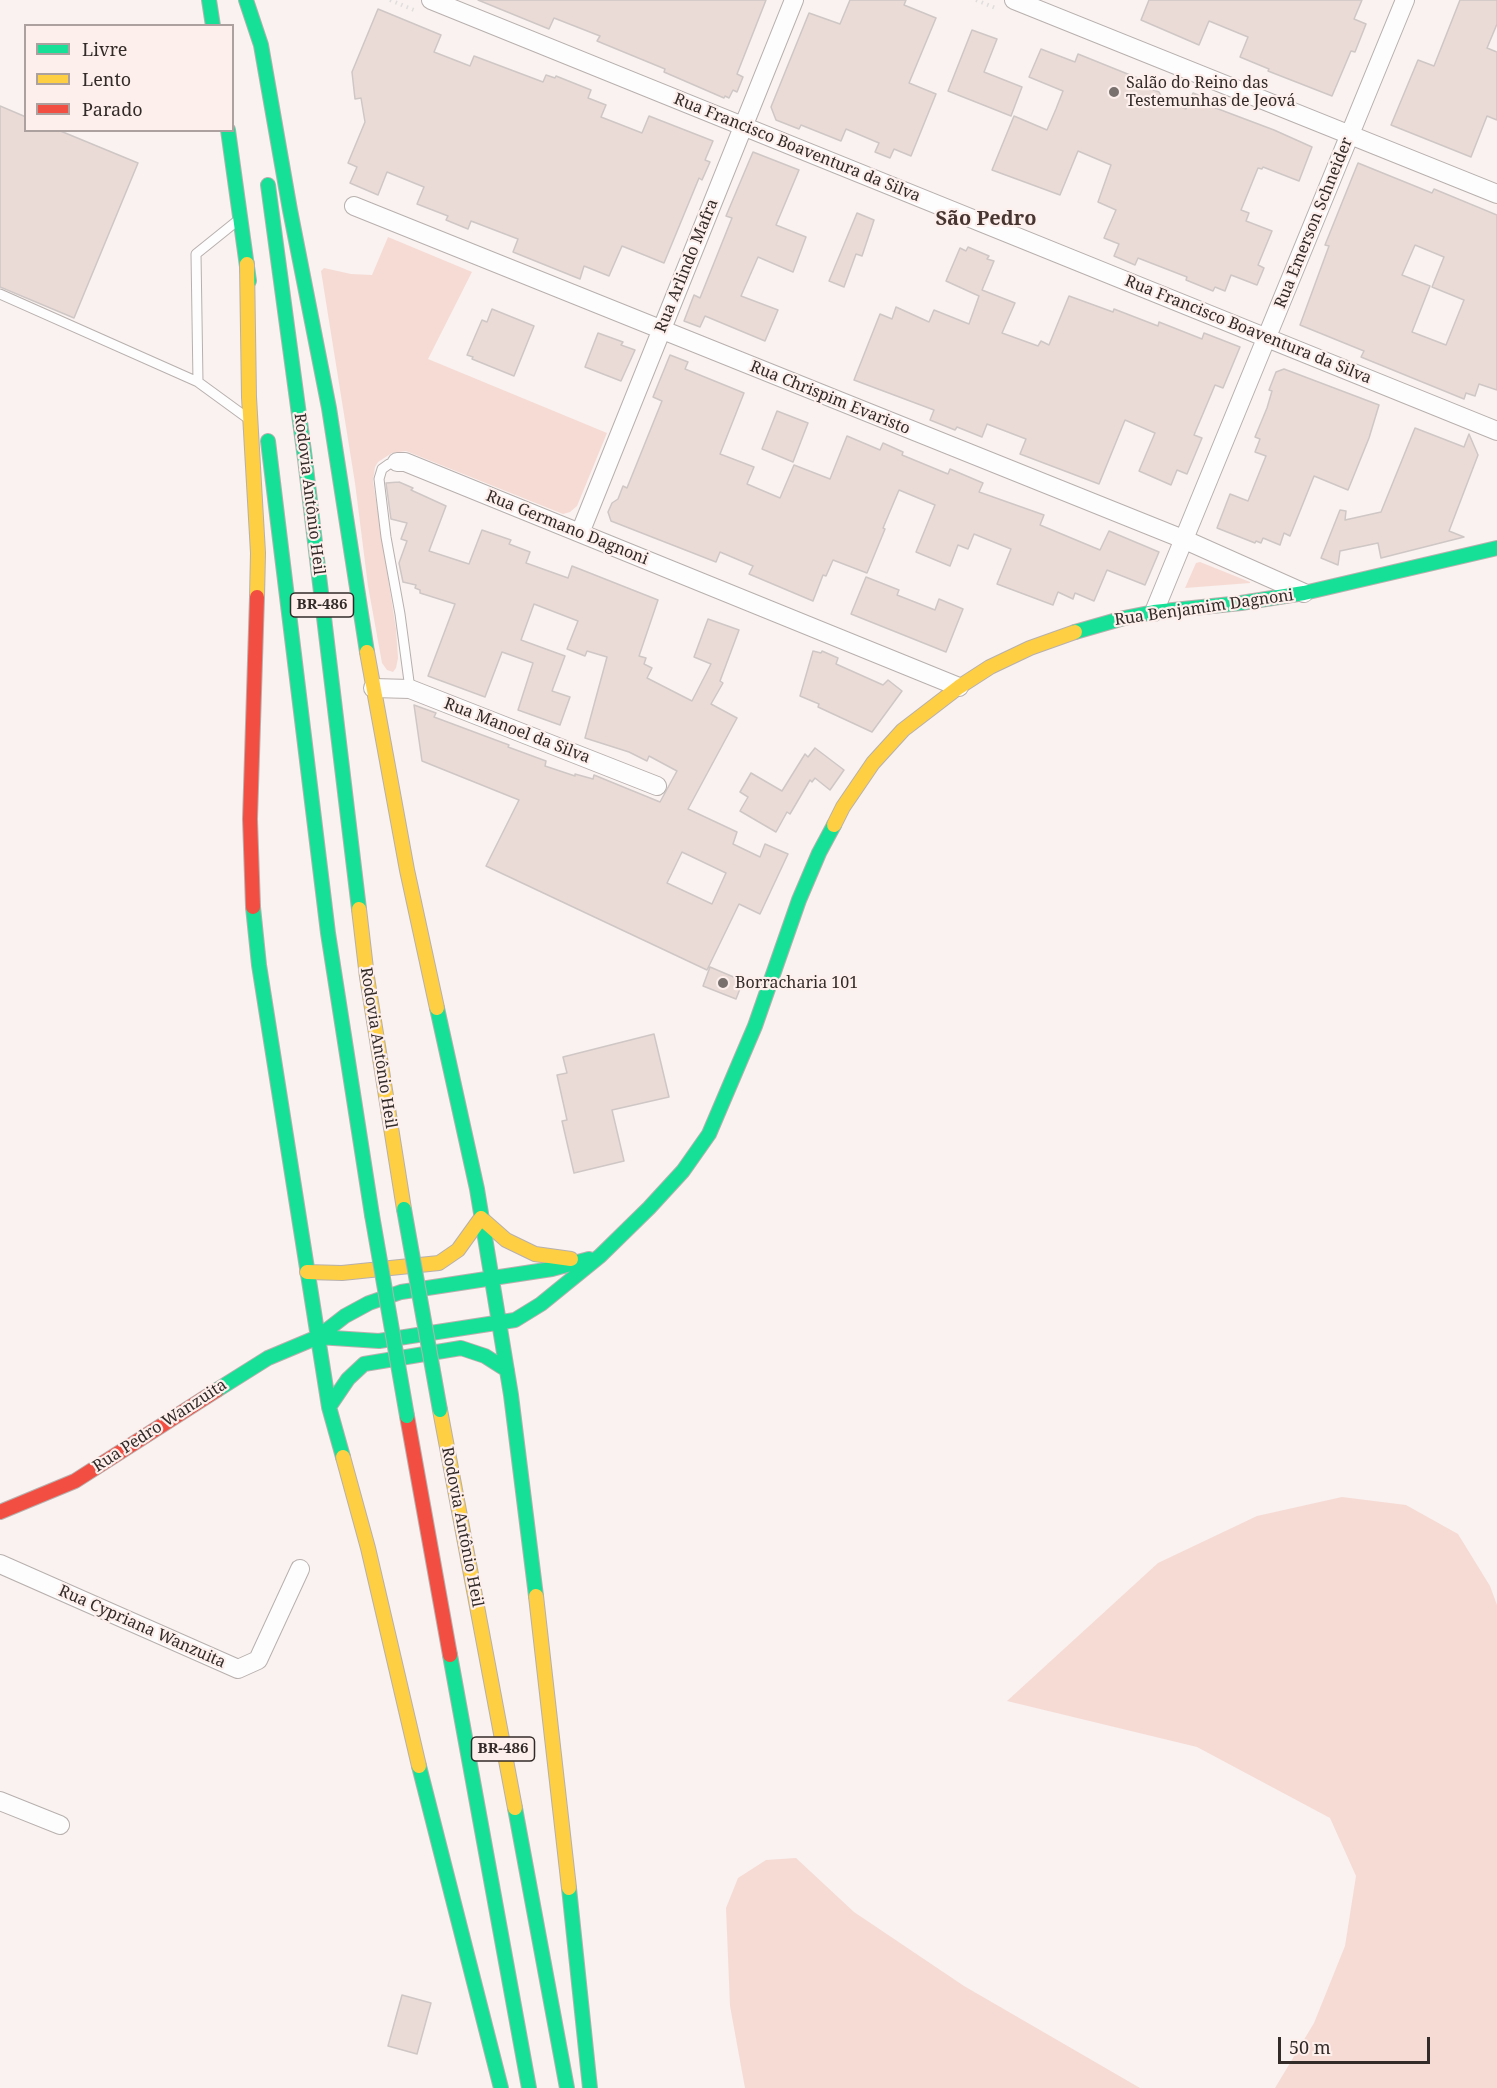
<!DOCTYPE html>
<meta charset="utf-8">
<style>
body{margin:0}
#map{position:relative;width:1497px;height:2088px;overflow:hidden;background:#f9f2f0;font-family:"Noto Serif",serif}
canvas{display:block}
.legend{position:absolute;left:24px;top:24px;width:210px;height:108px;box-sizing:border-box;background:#fdefec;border:2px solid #aca19e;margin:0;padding:8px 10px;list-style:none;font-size:18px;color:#332b28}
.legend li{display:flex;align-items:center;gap:12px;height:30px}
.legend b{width:30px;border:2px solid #aca19e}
.scale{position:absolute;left:1278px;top:2037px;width:152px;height:27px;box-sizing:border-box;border:3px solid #332b28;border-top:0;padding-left:8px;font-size:18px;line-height:21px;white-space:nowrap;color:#332b28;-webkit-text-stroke:4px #fdefec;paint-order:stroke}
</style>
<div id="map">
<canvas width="1497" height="2088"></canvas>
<ul class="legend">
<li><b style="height:8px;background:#16e098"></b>Livre</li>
<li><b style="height:8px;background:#ffcf43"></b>Lento</li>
<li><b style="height:8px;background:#f24e42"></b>Parado</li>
</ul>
<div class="scale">50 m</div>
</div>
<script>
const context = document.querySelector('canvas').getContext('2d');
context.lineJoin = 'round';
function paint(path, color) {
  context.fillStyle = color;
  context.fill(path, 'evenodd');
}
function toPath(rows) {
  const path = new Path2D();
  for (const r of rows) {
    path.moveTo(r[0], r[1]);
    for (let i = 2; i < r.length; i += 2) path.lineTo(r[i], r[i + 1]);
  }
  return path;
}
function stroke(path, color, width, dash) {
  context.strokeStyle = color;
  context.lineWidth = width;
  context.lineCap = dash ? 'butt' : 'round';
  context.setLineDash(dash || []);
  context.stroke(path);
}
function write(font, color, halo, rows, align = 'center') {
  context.font = font + ' "Noto Serif",serif';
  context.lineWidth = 4.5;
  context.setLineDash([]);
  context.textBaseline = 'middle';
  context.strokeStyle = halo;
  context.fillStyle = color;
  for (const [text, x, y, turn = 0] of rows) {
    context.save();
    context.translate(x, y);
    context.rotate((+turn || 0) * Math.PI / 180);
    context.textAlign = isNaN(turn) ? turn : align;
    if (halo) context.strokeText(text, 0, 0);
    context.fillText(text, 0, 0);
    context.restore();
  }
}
paint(toPath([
 [388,237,472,272,428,359,607,433,577,506,570,512,563,514,406,451,392,453,378,462,375,467,373,481,396,629,398,658,396,668,393,672,387,670,382,663,368,586,355,483,321,271,324,268,351,274,372,275],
 [1200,562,1250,582,1250,583,1185,588,1196,563],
 [1342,1497,1406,1505,1458,1534,1490,1586,1497,1605,1497,2088,1275,2088,1314,2023,1345,1946,1356,1876,1330,1818,1197,1747,1007,1701,1158,1563,1257,1516],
 [796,1858,854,1912,964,1986,1140,2088,745,2088,730,2006,726,1908,738,1878,766,1860]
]), '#f6dbd4');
const building = toPath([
 [478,0,766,0,737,74,743,77,737,92,733,90,729,98,725,96,724,98,664,72,665,69,597,41,600,36,554,18,549,29,478,0],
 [850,0,906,0,904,5,936,18,909,83,936,94,911,156,894,149,890,158,875,152,879,143,846,129,841,141,801,125,799,129,776,120,771,107,809,13,840,24,850,0],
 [1149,0,1362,0,1354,19,1366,24,1355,52,1351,51,1332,96,1268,71,1269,69,1240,57,1248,37,1209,21,1199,45,1141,20,1149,0],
 [1460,0,1497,0,1497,24,1487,48,1497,52,1497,120,1487,116,1471,157,1391,125,1418,60,1434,66,1460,0],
 [378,9,441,35,434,52,470,66,474,56,543,82,546,75,555,78,556,76,591,90,588,98,606,105,601,117,642,133,649,116,713,141,705,160,710,162,702,180,699,178,664,263,622,246,609,276,584,266,580,279,513,252,518,239,471,221,468,229,446,220,448,216,417,204,424,187,387,172,378,195,350,183,357,167,348,163,365,122,361,98,355,99,352,72,378,9],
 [972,30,997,39,984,72,1022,87,1011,116,948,91,972,30],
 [1041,49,1075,62,1078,54,1145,81,1143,86,1159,92,1163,99,1186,109,1193,93,1216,102,1213,107,1274,130,1312,147,1299,181,1263,167,1262,169,1258,168,1241,210,1249,213,1246,221,1272,231,1258,265,1264,268,1257,285,1231,275,1225,291,1215,287,1213,291,1186,280,1187,277,1138,258,1135,265,1114,256,1119,244,1104,238,1116,210,1098,202,1111,165,1078,151,1060,195,992,170,1014,116,1047,130,1056,109,1063,91,1029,77,1041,49],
 [0,106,26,117,26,130,58,130,138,163,74,318,0,287,0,106],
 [753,152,799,170,776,225,806,237,793,272,758,257,741,296,778,310,765,341,705,316,700,327,684,321,694,295,700,298,732,218,726,216,753,152],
 [1358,163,1432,193,1434,189,1497,215,1497,390,1479,384,1475,396,1466,393,1464,399,1361,357,1364,351,1300,325,1329,246,1325,245,1358,163],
 [1415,245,1444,257,1432,287,1464,300,1446,345,1412,332,1430,286,1402,275,1415,245],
 [857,213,874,220,862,256,856,254,844,287,829,281,857,213],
 [968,247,989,256,987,259,994,261,982,290,1015,303,1002,333,1038,346,1041,341,1049,345,1069,296,1113,312,1114,309,1158,326,1159,322,1202,339,1204,333,1240,347,1223,388,1215,385,1194,435,1202,438,1187,474,1177,470,1171,485,1139,471,1155,433,1125,420,1099,484,1020,454,1026,439,987,424,982,437,957,427,955,430,930,420,934,410,854,380,880,314,892,319,896,307,929,322,934,310,969,324,979,296,946,281,960,248,966,251,968,247],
 [492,309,534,326,514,376,472,359,473,357,467,355,482,320,487,322,492,309],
 [598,333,623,342,621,345,635,350,621,381,585,367,598,333],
 [670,355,688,362,685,369,744,393,720,454,754,467,747,484,780,498,794,465,830,479,847,436,880,450,883,443,903,452,902,455,948,474,950,469,983,483,979,492,1044,515,1040,525,1100,550,1109,531,1159,552,1145,585,1107,570,1094,601,1075,593,1073,599,1058,592,1053,605,997,584,1011,549,974,534,968,549,958,545,950,566,916,552,935,505,899,490,883,528,885,529,867,573,833,560,826,576,823,575,813,601,749,574,753,566,720,552,716,562,611,521,608,512,612,503,618,499,623,486,627,488,662,401,653,397,670,355],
 [1284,369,1379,405,1369,438,1348,490,1314,476,1290,536,1284,533,1280,545,1263,538,1261,543,1256,541,1255,543,1217,528,1230,494,1248,501,1266,456,1255,452,1260,439,1255,437,1267,408,1272,391,1269,390,1276,372,1284,369],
 [777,411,808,423,793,462,762,449,777,411],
 [1415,428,1464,447,1469,434,1478,455,1449,531,1464,537,1381,558,1378,543,1340,551,1338,565,1321,558,1340,510,1346,511,1345,520,1381,512,1415,428],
 [399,482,413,488,411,490,446,506,429,551,469,564,482,530,511,540,509,544,530,552,526,563,568,578,572,566,658,600,639,656,646,658,644,664,652,668,647,678,692,701,711,664,694,657,708,619,739,630,720,681,723,683,711,704,737,718,688,809,737,832,733,844,760,857,765,844,788,854,760,914,739,904,707,970,486,866,519,800,422,761,414,705,436,713,434,717,509,745,508,747,546,761,545,766,575,776,575,774,593,779,594,775,660,802,677,771,649,756,647,761,629,752,585,738,607,657,587,651,585,656,567,649,578,621,534,604,521,640,565,656,552,691,570,697,560,725,518,710,533,663,502,652,485,697,428,676,455,604,420,593,420,590,415,588,416,585,403,582,399,563,407,541,401,539,407,523,391,519,386,483,399,482],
 [682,852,726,873,712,904,667,883,682,852],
 [866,577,899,590,897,595,935,610,939,599,963,609,946,652,851,614,866,577],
 [813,651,821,653,822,651,838,658,836,664,883,685,888,680,902,691,872,732,818,707,819,704,800,696,813,651],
 [815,748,844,770,830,790,815,778,812,782,810,780,790,814,787,812,776,832,740,811,748,797,740,792,751,773,782,791,805,754,808,757,815,748],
 [710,967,743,981,736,999,703,986,710,967],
 [654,1034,669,1097,612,1110,624,1161,574,1173,562,1121,567,1120,557,1075,567,1073,563,1057,654,1034],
 [402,1995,431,2003,417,2054,388,2046,402,1995]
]);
paint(building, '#ebdbd7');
stroke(building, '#cec7c5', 1.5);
const lane = toPath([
 [0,294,198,382,246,417],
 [198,382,196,254,237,221],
 [397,462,389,464,382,469,379,479,386,537,400,614,410,689]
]);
const street = toPath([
 [431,0,1497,431],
 [1014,0,1497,194],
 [354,206,1183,539,1304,593],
 [397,462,405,462,959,687],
 [580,533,794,0],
 [1154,612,1405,0],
 [373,688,410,689,657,786],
 [0,1564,238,1669,258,1660,300,1569],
 [0,1801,60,1825]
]);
const fast = toPath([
 [209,0,213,26],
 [246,0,261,45,290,210,329,408,367,652],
 [228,130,249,281],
 [268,185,305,459,359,909],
 [268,441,328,933,372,1215],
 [1075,632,1124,618,1154,612,1241,603,1304,593,1497,548],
 [253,907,259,965,329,1407,343,1457],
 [437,1008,477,1189,511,1395,536,1596],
 [318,1337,379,1341,515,1320,541,1304,600,1256,649,1208,683,1171,709,1134,755,1026,799,900,819,853,834,825],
 [217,1390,268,1358,318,1337,345,1316,369,1303,401,1292,552,1269,589,1259],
 [329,1407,348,1379,364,1364,461,1348,485,1356,507,1370],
 [450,1655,529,2088],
 [419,1766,501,2088],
 [515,1808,567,2088],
 [569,1888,590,2088]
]);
const slow = toPath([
 [247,264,249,397,258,553,257,597],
 [367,652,407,870,437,1008],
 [834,825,843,807,873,763,903,730,959,687,990,667,1030,648,1075,632],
 [359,909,367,977,404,1209],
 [481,1218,506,1240,535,1254,571,1259],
 [307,1272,342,1273,439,1263,458,1250,481,1218],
 [440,1410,515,1808],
 [343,1457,368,1548,419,1766],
 [536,1596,569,1888]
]);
const jam = toPath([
 [253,907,250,819,257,597],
 [407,1416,450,1655],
 [0,1512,75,1481,217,1390]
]);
stroke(lane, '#b7b0ae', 11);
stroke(street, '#b7b0ae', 20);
stroke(fast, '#b7b0ae', 16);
stroke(slow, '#b7b0ae', 16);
stroke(jam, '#b7b0ae', 16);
stroke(toPath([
 [390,0,414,10],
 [976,0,998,9]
]), '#e0dedd', 4, [1.5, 4.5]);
stroke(lane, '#fefdfd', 9);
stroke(street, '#fefdfd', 18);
stroke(fast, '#16e098', 14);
stroke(slow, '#ffcf43', 14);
stroke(jam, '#f24e42', 14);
const fastBridge = toPath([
 [404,1209,440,1410],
 [372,1215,407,1416]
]);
stroke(fastBridge, '#b7b0ae', 16, []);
stroke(fastBridge, '#16e098', 14);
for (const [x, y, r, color] of [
 [1114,92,6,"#78716e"],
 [723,983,6,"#78716e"]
]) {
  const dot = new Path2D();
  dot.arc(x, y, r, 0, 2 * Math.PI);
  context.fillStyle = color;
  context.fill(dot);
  stroke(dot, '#fdefec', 2);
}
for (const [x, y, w] of [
 [322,605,63],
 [503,1749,63]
]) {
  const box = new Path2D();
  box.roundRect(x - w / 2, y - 12, w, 24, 4.5);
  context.fillStyle = '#fdefec';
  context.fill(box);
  stroke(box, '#332b28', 1.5);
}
write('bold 15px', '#332b28', null, [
 ["BR-486",322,605],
 ["BR-486",503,1749]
]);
write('16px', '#332b28', '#fdefec', [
 ["Salão do Reino das",1126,83],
 ["Testemunhas de Jeová",1126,101],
 ["Borracharia 101",735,983]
], 'left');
write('16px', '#332b28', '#fdefec', [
 ["Rua Francisco Boaventura da Silva",797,148,22],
 ["Rua Emerson Schneider",1314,223,-68],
 ["Rua Arlindo Mafra",687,266,-68],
 ["Rua Francisco Boaventura da Silva",1248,330,22],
 ["Rua Chrispim Evaristo",830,398,22],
 ["Rodovia Antônio Heil",309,494,83],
 ["Rua Germano Dagnoni",567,528,22],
 ["Rua Benjamim Dagnoni",1204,608,-8],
 ["Rua Manoel da Silva",517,731,21],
 ["Rodovia Antônio Heil",378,1048,81],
 ["Rua Pedro Wanzuita",160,1426,-33],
 ["Rodovia Antônio Heil",462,1527,79],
 ["Rua Cypriana Wanzuita",142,1627,24]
]);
write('bold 20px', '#463531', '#fdefec', [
 ["São Pedro",986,219]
]);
</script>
